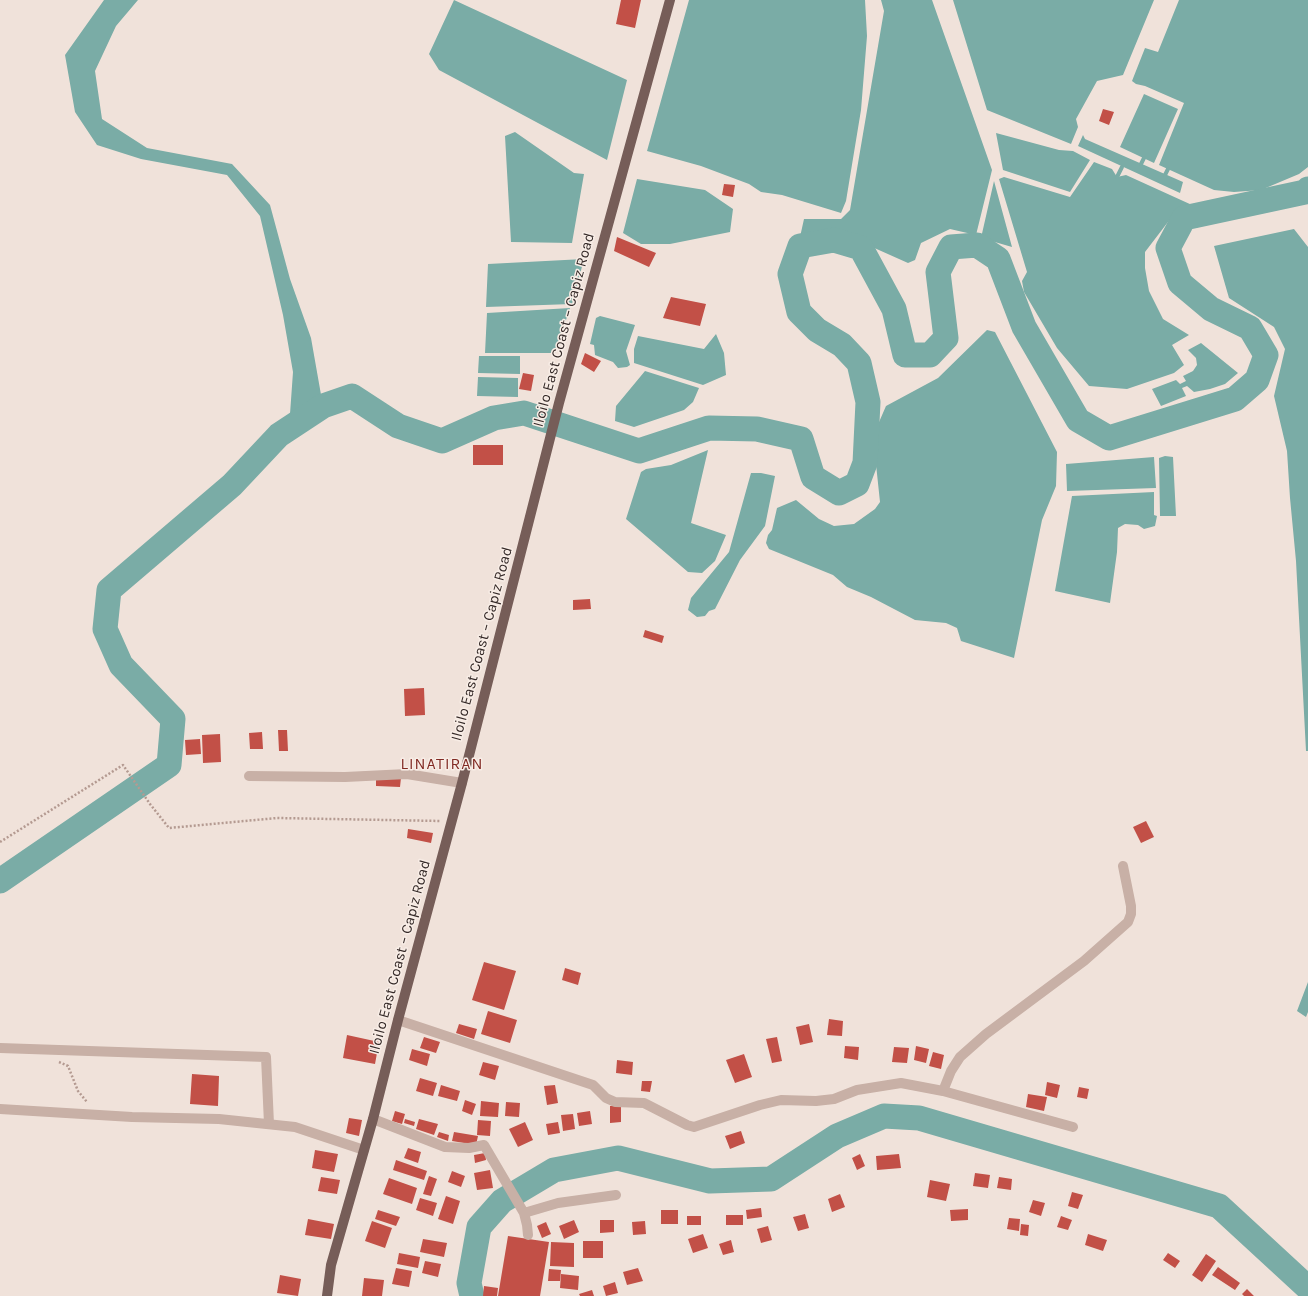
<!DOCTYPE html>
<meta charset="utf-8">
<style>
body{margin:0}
canvas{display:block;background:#f0e2da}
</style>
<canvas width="1308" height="1296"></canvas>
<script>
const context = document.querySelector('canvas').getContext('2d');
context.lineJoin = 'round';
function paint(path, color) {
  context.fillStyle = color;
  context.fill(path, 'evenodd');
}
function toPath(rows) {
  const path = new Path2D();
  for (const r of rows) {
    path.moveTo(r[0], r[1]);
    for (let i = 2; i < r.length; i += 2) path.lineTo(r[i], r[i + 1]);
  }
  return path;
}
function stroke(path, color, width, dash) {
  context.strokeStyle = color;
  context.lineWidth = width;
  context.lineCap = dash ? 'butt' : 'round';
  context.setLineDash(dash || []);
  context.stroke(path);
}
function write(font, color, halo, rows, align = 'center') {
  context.font = font + ' Karla,sans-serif';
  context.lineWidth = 3;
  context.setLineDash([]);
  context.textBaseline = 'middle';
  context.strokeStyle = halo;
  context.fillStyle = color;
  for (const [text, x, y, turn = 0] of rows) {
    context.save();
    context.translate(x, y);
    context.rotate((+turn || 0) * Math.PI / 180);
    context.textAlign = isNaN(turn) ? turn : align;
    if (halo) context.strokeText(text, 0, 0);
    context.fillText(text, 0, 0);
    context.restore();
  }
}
paint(toPath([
 [104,0,138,0,116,26,95,71,102,119,147,148,232,164,270,205,290,279,311,338,323,406,290,414,293,372,283,315,260,216,227,175,141,159,97,145,75,112,65,55],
 [454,0,627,80,607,160,439,70,429,54],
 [689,0,865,0,867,36,861,110,846,201,841,213,782,195,761,192,749,184,701,166,647,151],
 [881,0,932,0,992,170,976,235,950,229,921,243,915,260,908,263,843,234,800,237,804,219,841,219,850,210,884,11],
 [953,0,1154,0,1123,75,1097,81,1076,119,1078,127,1071,144,987,110],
 [1179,0,1308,0,1308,167,1299,174,1261,190,1234,192,1214,190,1159,165,1184,103,1145,86,1136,84,1132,81,1145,48,1158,52],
 [1144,94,1178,109,1154,163,1120,147],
 [515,132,574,173,584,174,572,243,511,242,505,136],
 [996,133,1059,150,1073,151,1090,160,1070,192,1003,170],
 [1083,135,1085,139,1183,182,1180,193,1078,146],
 [1094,162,1112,169,1117,177,1126,175,1192,205,1171,218,1145,252,1145,268,1149,291,1163,319,1189,335,1172,345,1184,365,1174,373,1127,389,1089,386,1057,348,1024,292,1022,281,1027,272,999,179,1004,177,1070,197],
 [637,179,705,190,733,209,730,232,670,244,641,244,623,233],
 [994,181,1012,247,981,238],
 [1294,229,1308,247,1308,751,1306,751,1296,561,1290,498,1287,451,1274,396,1285,349,1274,327,1229,298,1214,246],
 [584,259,572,304,486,307,488,264],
 [570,308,555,353,485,353,487,313],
 [600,316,635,325,626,351,630,365,627,367,618,368,613,362,595,355,594,345,590,344,596,318],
 [987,330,995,332,1057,452,1056,486,1042,520,1014,658,961,641,957,628,946,623,915,620,871,597,847,587,833,575,769,549,766,543,768,535,772,530,777,508,796,500,819,519,834,526,854,524,875,509,880,502,873,436,886,406,938,378],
 [716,334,724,353,726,375,703,385,634,363,634,349,638,336,704,349],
 [1201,343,1238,373,1225,384,1210,389,1194,392,1187,386,1182,388,1186,396,1161,406,1152,389,1176,380,1180,384,1186,381,1183,376,1193,371,1197,365,1196,358,1188,350],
 [479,356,520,356,520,374,478,373],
 [645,371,699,388,693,402,684,410,634,427,615,421,616,406],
 [478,377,518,378,518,397,477,396],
 [708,450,691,523,726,535,715,561,702,573,688,572,626,519,641,472,646,469,671,465],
 [1165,456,1173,457,1176,516,1160,516,1159,458],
 [1154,457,1156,488,1067,491,1066,464],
 [751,473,761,473,775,476,765,526,740,560,715,609,709,611,705,616,697,617,688,610,691,598,729,552],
 [1154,492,1154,515,1157,516,1155,526,1144,529,1138,525,1125,524,1118,528,1117,552,1110,603,1055,591,1072,496],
 [1308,982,1308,1012,1306,1017,1297,1011]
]), '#7aaca6');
stroke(toPath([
 [1141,164,1144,158],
 [1165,175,1168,169],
 [1117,177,1122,167]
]), '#7aaca6', 4);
stroke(toPath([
 [0,881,169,765,173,719,121,665,105,629,109,590,232,485,279,435,323,406,352,396,398,426,442,441,494,418,524,413,639,451,709,428,757,429,801,439,813,477,839,493,857,484,865,463,868,402,859,363,842,345,817,330,799,312,790,274,800,246,834,240,861,248,894,309,905,355,930,355,946,338,938,272,951,247,977,245,998,259,1024,327,1078,420,1109,438,1235,399,1257,380,1266,355,1250,328,1211,309,1180,283,1168,248,1184,218,1305,192,1308,189],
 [472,1296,469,1283,479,1227,502,1201,554,1170,618,1158,710,1181,771,1179,837,1136,884,1116,919,1118,1219,1206,1308,1288]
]), '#7aaca6', 25);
paint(toPath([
 [621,0,641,0,635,28,616,24],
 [1103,109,1114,112,1109,125,1099,121],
 [724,184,735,185,733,197,722,195],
 [617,237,656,253,649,267,614,251],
 [671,297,706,304,700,326,663,318],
 [585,353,601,361,594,372,581,364],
 [523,373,534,375,531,391,519,389],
 [473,445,503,445,503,465,473,465],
 [590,599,591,609,573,610,573,600],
 [645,630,664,636,662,643,643,637],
 [424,688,425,715,405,716,404,689],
 [278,730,287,730,288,751,279,751],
 [262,732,263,749,250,749,249,733],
 [220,734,221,762,203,763,202,735],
 [200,739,201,754,186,755,185,740],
 [376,777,401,778,400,787,376,786],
 [1146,821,1154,837,1141,843,1133,827],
 [408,829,433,833,431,843,407,838],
 [484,962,516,971,504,1010,472,1000],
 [565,968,581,973,578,985,562,980],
 [488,1011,517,1020,510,1043,481,1034],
 [829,1019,843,1021,842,1036,827,1035],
 [459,1024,477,1029,474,1039,456,1033],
 [809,1024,813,1042,800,1045,796,1027],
 [347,1035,379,1042,375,1064,343,1058],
 [424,1037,440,1042,436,1053,420,1048],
 [777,1037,782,1061,772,1063,766,1039],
 [845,1046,859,1047,858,1060,844,1058],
 [916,1046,929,1049,926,1063,914,1060],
 [894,1047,909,1048,907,1063,892,1062],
 [412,1049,430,1054,427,1066,409,1060],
 [933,1052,944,1055,941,1069,929,1066],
 [744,1054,752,1077,735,1083,726,1060],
 [617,1060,633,1062,632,1075,616,1073],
 [483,1062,499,1066,495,1080,479,1075],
 [192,1074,219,1076,218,1106,190,1104],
 [420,1078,437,1083,433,1096,416,1091],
 [642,1081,652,1081,650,1092,641,1091],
 [1047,1082,1060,1085,1057,1098,1045,1095],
 [441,1085,460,1091,457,1101,438,1096],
 [555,1085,558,1103,547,1105,544,1086],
 [1079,1087,1089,1089,1087,1099,1077,1097],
 [1028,1094,1047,1097,1044,1111,1026,1107],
 [465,1100,476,1104,472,1115,462,1111],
 [481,1101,499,1103,498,1117,480,1116],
 [506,1102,520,1103,519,1117,505,1116],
 [610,1106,621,1106,621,1122,610,1123],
 [395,1111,405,1114,402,1124,392,1121],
 [590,1111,592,1124,579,1126,577,1113],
 [573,1114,575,1129,563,1131,561,1115],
 [349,1118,362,1120,359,1136,346,1133],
 [405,1119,415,1122,414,1126,404,1123],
 [419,1119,438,1124,434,1135,416,1129],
 [478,1120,491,1121,490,1136,477,1135],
 [525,1122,533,1140,518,1147,509,1129],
 [558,1122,560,1133,548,1135,546,1124],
 [741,1131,745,1143,730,1149,725,1136],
 [439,1132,449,1135,448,1141,437,1137],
 [454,1132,478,1136,476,1145,452,1141],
 [408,1148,421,1152,418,1163,404,1158],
 [315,1150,338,1154,334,1172,312,1168],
 [485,1153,486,1160,475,1163,474,1155],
 [860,1154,865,1166,857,1170,852,1158],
 [899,1154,901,1168,877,1170,876,1156],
 [396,1160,427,1171,424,1180,393,1170],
 [490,1170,493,1188,477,1190,474,1173],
 [452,1171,465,1176,461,1187,448,1182],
 [975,1173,990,1175,988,1188,973,1186],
 [429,1176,437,1179,431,1196,423,1194],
 [321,1177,340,1180,337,1194,318,1191],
 [999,1177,1012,1179,1011,1190,997,1188],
 [389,1178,417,1188,412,1204,383,1194],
 [930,1180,950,1184,946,1201,927,1197],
 [1072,1192,1083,1195,1078,1209,1068,1206],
 [840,1194,845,1207,832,1212,828,1199],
 [446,1196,460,1201,453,1224,438,1219],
 [420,1198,437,1203,433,1216,416,1210],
 [1033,1200,1045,1203,1041,1216,1029,1212],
 [761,1208,762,1217,747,1219,746,1210],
 [968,1209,968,1220,951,1221,950,1210],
 [378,1210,400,1217,396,1226,375,1219],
 [661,1210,678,1210,678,1224,661,1224],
 [805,1214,809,1228,798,1231,793,1217],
 [726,1215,743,1215,743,1225,726,1225],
 [687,1216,701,1216,701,1225,687,1225],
 [1061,1216,1072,1220,1068,1230,1057,1227],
 [1009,1218,1020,1219,1019,1231,1007,1229],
 [308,1219,334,1224,331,1239,305,1235],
 [574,1220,579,1232,564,1239,559,1226],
 [600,1220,614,1220,614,1232,600,1233],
 [372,1221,392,1228,385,1248,365,1241],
 [645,1221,646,1234,633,1235,632,1222],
 [546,1222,551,1234,542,1238,537,1226],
 [1021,1224,1029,1225,1028,1236,1020,1235],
 [768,1226,772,1240,761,1243,757,1229],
 [703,1234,708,1248,693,1253,688,1239],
 [1088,1234,1107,1240,1103,1251,1085,1245],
 [508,1236,549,1242,540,1296,498,1296],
 [423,1239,447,1243,444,1257,420,1252],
 [731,1240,734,1252,723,1255,719,1244],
 [583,1241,603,1241,603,1258,583,1258],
 [551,1242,574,1243,574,1267,550,1266],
 [399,1253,420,1257,418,1268,397,1264],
 [1168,1253,1180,1261,1175,1268,1163,1260],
 [1206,1254,1216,1261,1202,1282,1192,1275],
 [425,1261,441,1264,438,1277,422,1273],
 [1218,1267,1240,1283,1235,1290,1212,1275],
 [396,1268,412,1271,409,1287,392,1284],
 [638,1268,643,1281,627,1285,623,1272],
 [549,1269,561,1270,560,1281,548,1281],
 [561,1274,579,1276,578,1290,560,1288],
 [280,1275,301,1279,298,1296,277,1293],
 [364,1278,384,1280,382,1296,362,1296],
 [615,1282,618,1293,606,1296,603,1286],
 [484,1286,498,1288,497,1296,483,1296],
 [1247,1289,1254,1296,1244,1296,1242,1294],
 [592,1290,594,1296,580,1296,579,1294]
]), '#c25047');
stroke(toPath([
 [0,842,123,765,150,804,169,828,277,818,441,821],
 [59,1062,68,1066,78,1091,87,1102]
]), '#b49a91', 2.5, [2, 2]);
stroke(toPath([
 [249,776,345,777,407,774,462,783],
 [398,1020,593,1085,606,1098,615,1102,644,1103,687,1125,694,1127,760,1105,781,1100,816,1101,834,1099,857,1090,901,1083,943,1091,1073,1127],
 [0,1048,266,1057,269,1124],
 [943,1091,951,1071,960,1057,986,1034,1084,961,1128,922,1131,914,1131,906,1123,866],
 [0,1109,132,1117,219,1119,295,1127,364,1150],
 [373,1119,445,1147,469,1148,484,1145,524,1213,527,1225,528,1235],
 [524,1213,558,1203,616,1195]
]), '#c8b0a6', 10);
stroke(toPath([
 [327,1296,331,1265,373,1119,398,1020,462,783,559,403,670,0]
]), '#765d58', 10);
write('15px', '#342927', '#f8ede6', [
 ["Iloilo East Coast – Capiz Road",564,330,-75],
 ["Iloilo East Coast – Capiz Road",482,644,-75],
 ["Iloilo East Coast – Capiz Road",400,957,-75]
]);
context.letterSpacing = '1px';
write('16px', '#812a23', '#f8ede6', [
 ["LINATIRAN",442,764]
]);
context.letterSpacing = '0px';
</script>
